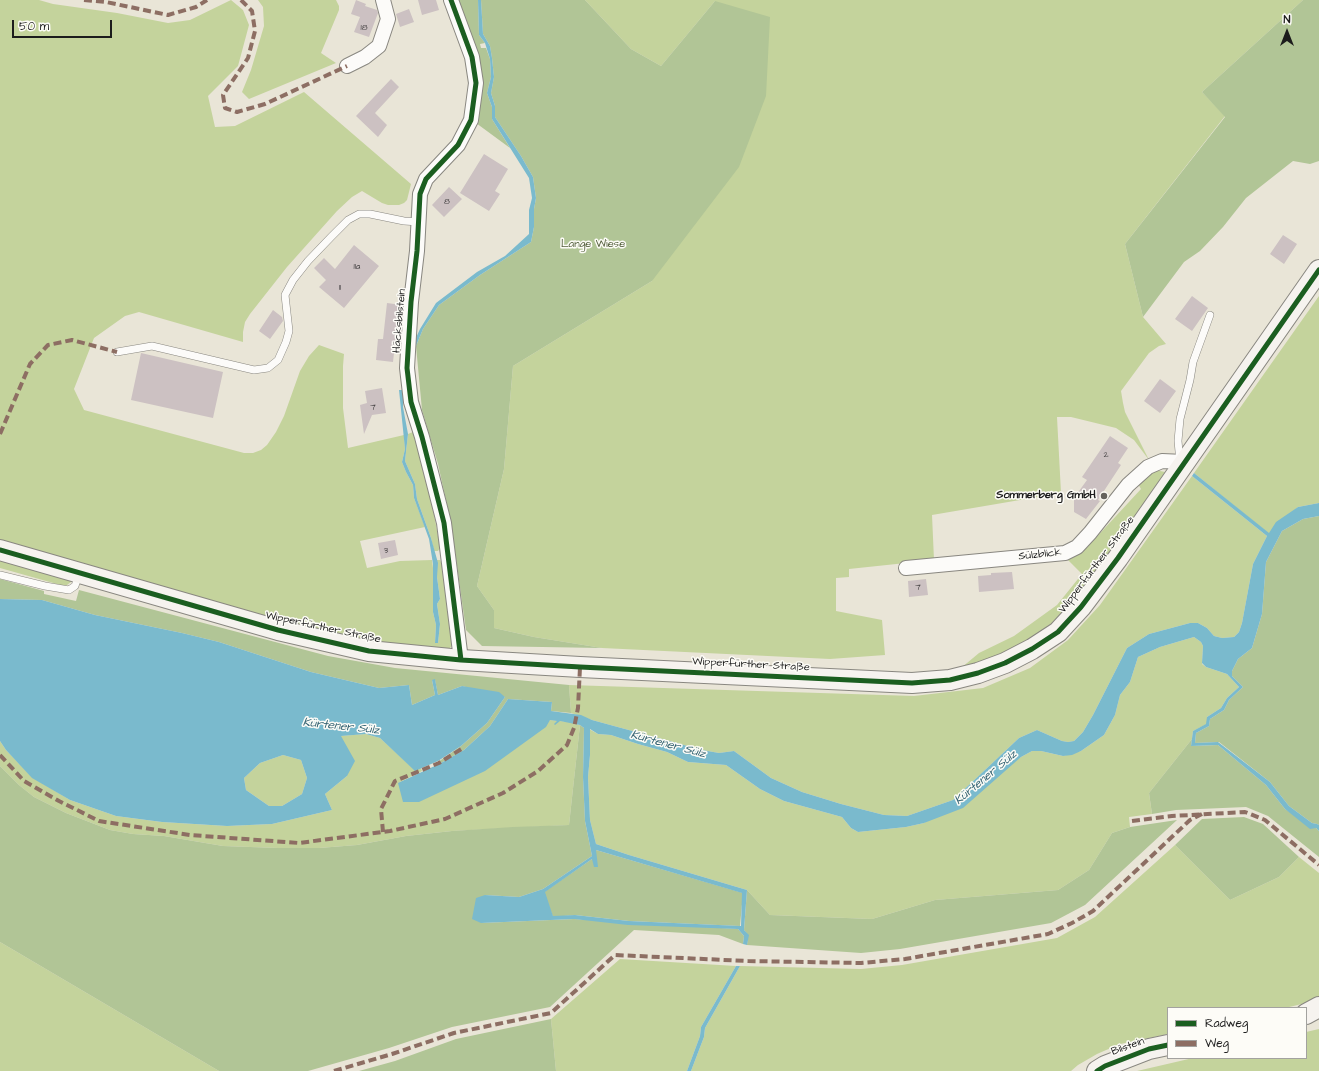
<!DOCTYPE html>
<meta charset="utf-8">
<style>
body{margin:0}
#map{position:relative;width:1319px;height:1071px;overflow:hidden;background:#e9e5d7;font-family:"Architects Daughter",sans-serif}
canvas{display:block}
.legend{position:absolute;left:1167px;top:1007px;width:140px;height:52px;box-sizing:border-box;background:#fdfcf7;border:1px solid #a3a29f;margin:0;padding:5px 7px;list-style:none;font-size:12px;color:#1c1c1c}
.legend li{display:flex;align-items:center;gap:8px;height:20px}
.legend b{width:20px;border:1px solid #a3a29f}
.north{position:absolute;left:1267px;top:12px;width:40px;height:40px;-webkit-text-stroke:3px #fdfcf7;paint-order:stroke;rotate:0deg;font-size:11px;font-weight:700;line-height:16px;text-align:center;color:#1c1c1c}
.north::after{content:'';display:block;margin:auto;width:14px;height:18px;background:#1c1c1c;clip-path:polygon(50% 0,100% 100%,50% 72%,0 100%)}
.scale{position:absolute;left:12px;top:20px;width:100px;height:18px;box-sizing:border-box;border:2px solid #1c1c1c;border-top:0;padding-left:5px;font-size:12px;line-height:14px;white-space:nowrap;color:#1c1c1c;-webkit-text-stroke:3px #fdfcf7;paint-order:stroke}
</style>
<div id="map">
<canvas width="1319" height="1071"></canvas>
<ul class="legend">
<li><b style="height:5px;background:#1b5e20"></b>Radweg</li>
<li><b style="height:5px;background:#8d6e63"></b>Weg</li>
</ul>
<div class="north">N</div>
<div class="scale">50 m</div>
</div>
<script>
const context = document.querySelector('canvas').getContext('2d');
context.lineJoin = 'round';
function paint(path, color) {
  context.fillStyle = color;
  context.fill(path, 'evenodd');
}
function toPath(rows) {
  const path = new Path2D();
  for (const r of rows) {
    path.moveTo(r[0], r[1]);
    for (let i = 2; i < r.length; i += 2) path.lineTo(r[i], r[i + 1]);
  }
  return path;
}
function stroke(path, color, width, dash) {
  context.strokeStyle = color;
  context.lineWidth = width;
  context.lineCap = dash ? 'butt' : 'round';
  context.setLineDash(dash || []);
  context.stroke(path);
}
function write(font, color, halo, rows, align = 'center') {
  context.font = font + ' "Architects Daughter",sans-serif';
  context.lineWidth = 3;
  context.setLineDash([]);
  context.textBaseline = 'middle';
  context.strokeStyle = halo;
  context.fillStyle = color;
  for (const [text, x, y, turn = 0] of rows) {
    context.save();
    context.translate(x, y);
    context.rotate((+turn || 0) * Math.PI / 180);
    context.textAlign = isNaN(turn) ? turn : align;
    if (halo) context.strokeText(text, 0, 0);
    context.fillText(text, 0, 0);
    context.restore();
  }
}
paint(toPath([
 [0,0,39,0,53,4,117,13,168,23,190,20,231,0,243,10,249,25,238,66,208,96,215,127,235,126,304,92,411,184,407,200,404,203,399,205,388,205,382,203,362,191,352,197,337,211,287,267,250,314,245,322,243,332,243,342,139,312,125,316,94,338,74,389,84,410,244,453,253,453,261,450,267,445,276,432,284,416,300,371,309,356,319,345,344,354,343,366,343,408,348,448,404,435,405,449,402,462,406,472,413,485,414,498,425,527,360,541,367,568,400,561,432,560,434,576,433,612,436,625,435,642,438,643,440,624,437,604,440,599,437,577,437,560,440,560,442,564,453,644,450,648,440,653,327,634,0,542],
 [258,0,336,0,339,6,339,10,321,53,336,63,249,99,242,92,251,70,264,26,263,7],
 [585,0,1303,0,1202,92,1225,116,1125,244,1143,317,1166,344,1159,346,1149,353,1121,391,1123,403,1125,412,1149,460,1134,440,1116,428,1071,417,1057,417,1061,493,932,515,934,560,849,569,849,577,836,578,836,611,882,620,885,655,830,659,602,648,534,637,494,628,494,610,477,586,504,469,513,366,652,281,715,1,661,66,631,49],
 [1319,296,1319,503,1298,507,1269,534,1194,473],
 [413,432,425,467,436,525,440,548,438,551,434,551,431,538,417,499,415,484,405,461,408,434],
 [1155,470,1165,472,1088,588,1058,620,1024,646,985,663,961,668,979,653,1014,636,1057,605,1082,574,1067,559,1091,543,1141,489,1137,482],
 [1192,476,1267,536,1253,564,1242,623,1239,632,1234,637,1222,638,1214,636,1207,628,1198,623,1190,623,1149,634,1127,648,1093,715,1083,732,1074,741,1068,742,1062,741,1037,730,1019,738,953,800,907,816,884,815,841,804,802,792,771,778,734,751,719,753,702,750,592,720,571,713,569,685,914,696,983,688,1030,668,1068,640,1100,605],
 [0,557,71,580,71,582,67,585,64,586,0,568],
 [1194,637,1201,642,1203,646,1202,664,1206,667,1227,674,1239,687,1227,698,1221,708,1207,717,1207,724,1193,731,1192,739,1149,793,1152,814,1129,817,1130,827,1112,833,1089,870,1058,890,935,900,872,919,770,915,747,890,629,855,596,844,590,820,588,777,590,755,589,729,598,734,611,735,638,744,667,752,688,762,726,765,760,789,784,801,842,817,851,828,858,832,906,827,924,823,1021,757,1032,751,1041,751,1063,756,1081,751,1104,735,1115,715,1120,695,1130,682,1138,657,1160,647],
 [550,720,570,722,580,725,569,825,452,831,406,836,357,845,319,848,278,848,223,846,164,836,133,834,110,830,66,813,34,797,19,785,0,766,0,741,6,750,32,777,70,800,116,816,162,822,227,826,272,824,332,810,325,794,347,776,340,736,366,734,380,738,415,770,421,768,422,771,398,783],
 [283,755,301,760,307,778,302,794,282,806,269,806,246,790,244,778,260,763],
 [1175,845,1230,900,1279,877,1299,857,1319,873,1319,997,1306,1003,1285,1008,1168,1008,1168,1034,1120,1044,1097,1054,1078,1065,1071,1071,691,1071,704,1037,705,1028,740,966,861,969,902,965,1057,938,1095,917],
 [0,942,219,1071,0,1071],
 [620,959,736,966,701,1027,700,1036,687,1071,556,1071,551,1019],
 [1319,1029,1319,1071,1137,1071,1193,1058,1306,1058,1306,1032]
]), '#c4d39c');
paint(toPath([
 [457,0,478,0,479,35,485,43,480,44,481,48,486,48,490,59,491,77,487,93,492,107,492,119,510,148,476,123,481,100,481,65,461,7],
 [481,0,585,0,631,49,661,66,715,1,770,17,766,96,739,167,652,281,513,366,504,469,477,586,494,610,494,628,534,637,602,648,482,646,466,630,451,523,438,464,422,410,416,346,423,329,439,305,480,275,531,242,534,227,534,209,536,198,533,177,521,156,495,117,495,106,491,93,494,77,492,58,490,46,483,34],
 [1303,0,1319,0,1319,161,1310,164,1293,161,1246,198,1223,227,1200,251,1184,262,1143,317,1125,244,1225,117,1202,92],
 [1319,516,1319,825,1317,824,1312,823,1289,806,1270,782,1219,742,1195,743,1196,733,1209,726,1210,719,1224,710,1229,700,1243,687,1232,676,1232,671,1238,659,1252,648,1262,614,1266,562,1282,531,1303,519],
 [0,579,44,591,44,594,76,601,79,590,328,656,395,668,569,685,571,713,551,711,552,702,508,699,490,726,464,750,439,764,438,762,461,746,487,723,505,697,462,686,438,695,435,680,432,680,435,695,412,705,409,685,379,688,311,672,219,642,182,633,95,615,42,600,0,599],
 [580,725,584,728,583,777,585,821,592,856,543,889,519,897,485,895,481,923,574,919,738,929,744,936,743,944,719,935,634,930,550,1007,452,1027,389,1048,308,1071,219,1071,0,942,0,766,19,785,34,797,66,813,110,830,133,834,164,836,223,846,278,848,319,848,357,845,406,836,452,831,513,827,569,825],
 [1192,739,1191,746,1218,745,1266,785,1285,809,1316,828,1319,831,1319,857,1268,816,1246,807,1176,810,1152,814,1149,793],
 [1244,817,1263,824,1299,857,1279,877,1230,900,1175,845,1202,819],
 [1177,820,1085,905,1051,923,900,949,861,953,747,945,748,935,744,930,747,890,770,915,872,919,935,900,1058,890,1089,870,1112,833,1130,827],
 [596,850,743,893,740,926,629,921,575,915,553,917,544,892,592,859],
 [551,1019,556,1071,359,1071,395,1061,456,1039]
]), '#b1c596');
paint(toPath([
 [478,0,481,0,483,34,490,46,492,58,494,77,491,93,495,106,495,117,521,156,533,177,536,198,534,209,534,227,531,242,480,275,439,305,423,329,416,346,415,340,420,329,436,303,477,272,505,256,529,234,529,210,532,198,529,178,492,119,492,107,487,93,491,77,490,59,485,43,479,35],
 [399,390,403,390,403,407,408,434,405,461,415,484,417,499,431,538,438,563,437,577,440,599,437,604,440,624,438,643,435,643,436,625,433,612,433,564,429,539,414,498,413,485,406,472,402,462,405,449],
 [1194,473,1269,533,1276,522,1298,507,1319,503,1319,516,1303,519,1282,531,1266,562,1262,614,1252,648,1238,659,1232,671,1232,676,1243,687,1229,700,1224,710,1210,719,1209,726,1196,733,1195,743,1218,742,1270,782,1289,806,1312,823,1317,824,1319,825,1319,831,1316,828,1310,829,1285,809,1266,785,1218,745,1191,746,1193,731,1206,724,1207,717,1221,708,1227,698,1239,687,1227,674,1206,667,1202,663,1203,646,1201,642,1194,637,1160,647,1138,657,1130,682,1120,695,1115,715,1104,735,1081,751,1072,755,1063,756,1041,751,1032,751,1021,757,963,808,924,823,906,827,858,832,851,828,842,817,784,801,760,789,726,765,688,762,667,752,638,744,611,735,598,734,590,729,590,755,588,777,590,820,596,844,629,855,747,890,744,930,749,935,747,945,743,944,744,936,738,929,628,925,574,919,481,923,472,919,476,898,485,895,519,897,543,889,592,856,585,821,583,777,584,728,580,725,560,721,555,725,554,724,557,721,550,720,546,727,485,771,419,802,403,802,398,783,439,764,464,750,490,726,508,699,552,702,551,711,581,715,592,720,702,750,719,753,734,751,771,778,802,792,841,804,884,815,907,816,953,800,1019,738,1037,730,1062,741,1068,742,1074,741,1083,732,1093,715,1127,648,1149,634,1190,623,1198,623,1207,628,1214,636,1222,638,1234,637,1239,632,1242,623,1253,564,1267,536,1192,476],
 [596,850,742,893,741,926,629,921,575,915,553,916,545,892,592,859,594,867,598,867],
 [0,599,42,600,95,615,182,633,219,642,311,672,379,688,409,685,412,705,435,695,432,680,435,679,438,695,462,686,499,692,505,697,487,723,461,746,438,761,415,771,380,738,366,734,341,736,355,761,347,776,325,794,332,810,272,824,227,826,162,822,116,816,70,800,32,778,6,750,0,741],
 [283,755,301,760,307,778,302,794,282,806,269,806,246,790,244,778,260,763],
 [736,966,740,966,705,1028,704,1037,691,1071,687,1071,700,1036,701,1027]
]), '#7abacd');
paint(toPath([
 [356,0,366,4,365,6,377,10,378,13,369,37,354,32,360,17,351,14],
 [418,0,436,0,439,10,422,15],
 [409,9,414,22,400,27,396,14],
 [391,79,399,87,375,113,387,125,378,137,356,116],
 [484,154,508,169,495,191,500,194,489,211,460,193],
 [449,187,462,199,444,217,432,205],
 [1283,235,1297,244,1284,264,1270,254],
 [354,245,379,266,344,308,319,287,326,280,314,268,324,258,335,269],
 [1192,296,1208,308,1192,331,1175,319],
 [387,303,402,305,400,341,397,341,396,353,394,353,393,362,376,360,378,339,383,339],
 [273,310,282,317,283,321,270,339,259,331],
 [141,353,223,372,213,418,131,400],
 [1160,379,1176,391,1160,413,1144,401],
 [382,388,386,413,372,415,364,434,360,405,367,403,365,391],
 [1110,436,1128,448,1118,463,1121,465,1098,500,1100,501,1086,519,1074,512,1074,498,1087,480,1082,477],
 [395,540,398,555,381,559,378,543],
 [1012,572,1014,589,979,592,978,576,991,575,991,573],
 [926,579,928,595,909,597,908,581]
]), '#ccc1c2');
const lane = toPath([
 [117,352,152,346,254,370,268,368,278,360,286,342,289,331,285,295,293,280,308,261,331,237,348,220,359,214,370,214,404,221,419,222],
 [1180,462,1178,441,1180,419,1190,380,1193,362,1210,315],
 [0,575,45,586,69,590,75,586,79,574]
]);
const street = toPath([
 [451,0,472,57,476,83,471,120,458,145,426,179,420,194,417,251,411,302,407,368,411,402,422,437,444,523,461,660],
 [347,66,365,57,379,46,388,19,383,0],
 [906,568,1065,553,1077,547,1090,533,1128,485,1148,467,1162,461,1184,462]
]);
const secondary = toPath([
 [0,550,278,630,369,651,461,660,580,667,912,683,950,680,978,673,1005,663,1032,649,1058,632,1081,607,1118,558,1319,270],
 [1306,1014,1319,1007],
 [1097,1071,1105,1066,1149,1049,1168,1045]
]);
stroke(lane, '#898780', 8);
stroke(street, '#898780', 16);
stroke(secondary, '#898780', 22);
stroke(lane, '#fcfbf9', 7);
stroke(street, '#fcfbf9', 14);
stroke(secondary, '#f6f3ef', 20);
stroke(toPath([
 [84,0,106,2,168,15,196,7,207,0],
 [241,0,252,11,255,31,248,58,223,95,225,108,237,112,265,104,347,66],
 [0,434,30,364,48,345,72,340,117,352],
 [0,755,24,781,59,801,99,821,190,835,299,843,390,831,445,819,503,793,538,771,567,745,574,728,578,708,580,667],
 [1132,821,1172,816,1245,812,1265,820,1319,865],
 [383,832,381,809,395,781,439,763,463,748],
 [334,1071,392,1054,454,1033,551,1013,615,955,748,961,861,963,905,959,1048,934,1072,923,1093,911,1190,820,1202,814]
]), '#8d6e63', 4, [8, 4]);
stroke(toPath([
 [451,0,472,57,476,83,471,120,458,145,426,179,420,194,417,251,411,302,407,368,411,402,422,437,444,523,461,660],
 [0,550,278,630,369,651,461,660,580,667,912,683,950,680,978,673,1005,663,1032,649,1058,632,1081,607,1118,558,1319,270],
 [1097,1071,1105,1066,1149,1049,1168,1045]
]), '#1b5e20', 5);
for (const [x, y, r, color] of [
 [1104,496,4,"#64625d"]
]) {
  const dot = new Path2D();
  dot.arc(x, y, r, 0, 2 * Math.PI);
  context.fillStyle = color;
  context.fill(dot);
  stroke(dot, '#fdfcf7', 1.5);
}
write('9px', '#484546', null, [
 ["18",364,28],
 ["8",447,202],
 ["11a",357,267],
 ["11",340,288],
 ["7",373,408],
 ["2",1106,455],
 ["3",386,551],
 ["7",918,588]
]);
write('11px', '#535f3c', '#fdfcf7', [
 ["Lange Wiese",593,245]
]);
write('11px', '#1c1c1c', '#fdfcf7', [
 ["Häcksbilstein",400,321,-85],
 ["Sülzblick",1040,555,-6],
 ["Wipperfürther Straße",1097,565,-53],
 ["Wipperfürther Straße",323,628,12],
 ["Wipperfürther Straße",751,665,3],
 ["Bilstein",1128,1047,-20]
]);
write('bold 11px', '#1c1c1c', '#fdfcf7', [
 ["Sommerberg GmbH",1096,496]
], 'right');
write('italic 12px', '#336272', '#fdfcf7', [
 ["Kürtener Sülz",341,727,6],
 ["Kürtener Sülz",668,745,15],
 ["Kürtener Sülz",986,778,-40]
]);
</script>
